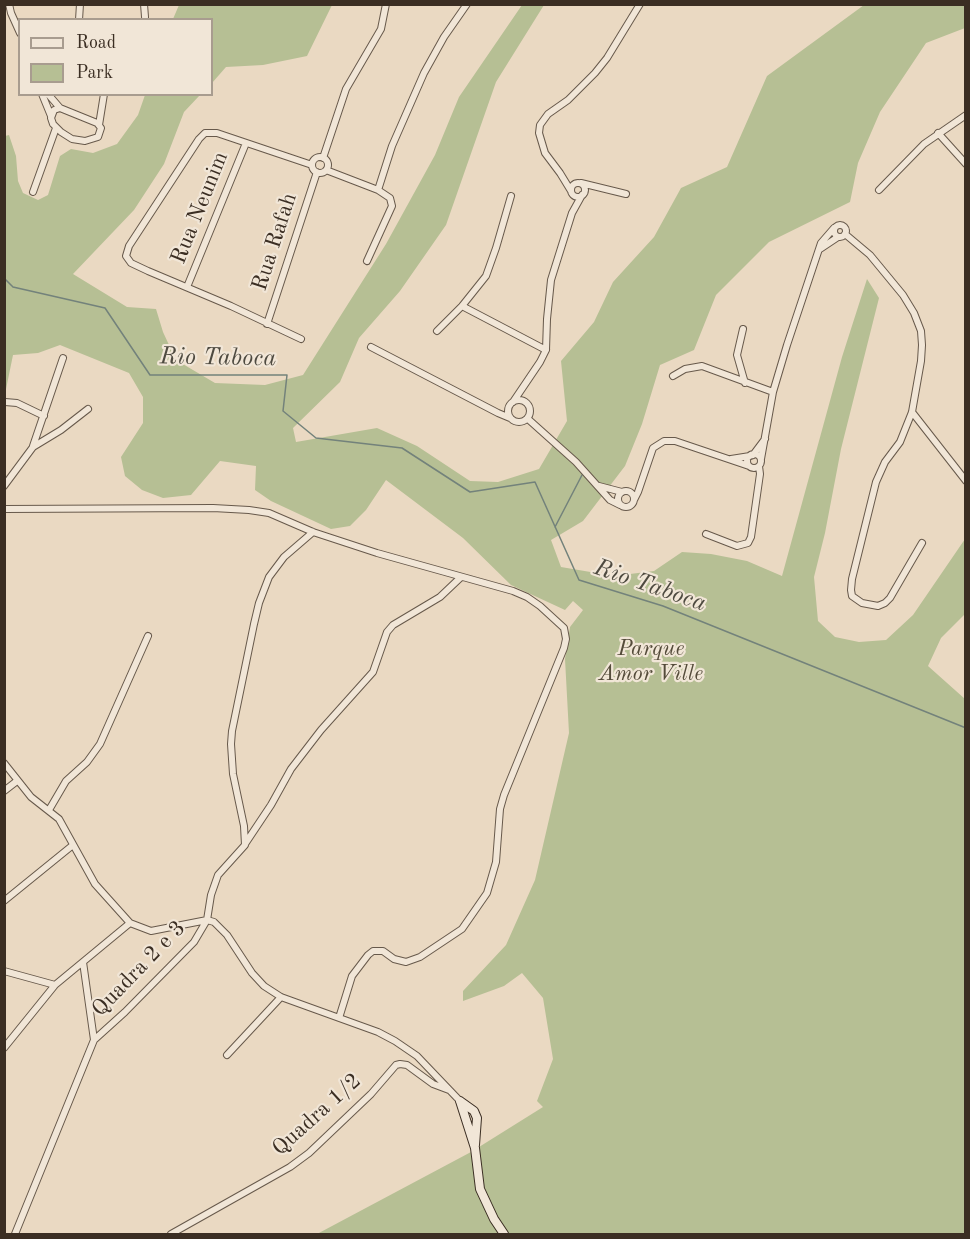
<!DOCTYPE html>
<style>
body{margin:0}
#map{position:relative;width:970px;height:1239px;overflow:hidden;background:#ead9c2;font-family:"Old Standard TT",serif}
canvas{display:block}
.frame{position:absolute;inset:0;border:6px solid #3b2e23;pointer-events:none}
.legend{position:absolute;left:18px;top:18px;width:195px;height:78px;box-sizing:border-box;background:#f1e6d7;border:2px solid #a89c8f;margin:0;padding:8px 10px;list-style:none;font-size:18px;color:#3b2e23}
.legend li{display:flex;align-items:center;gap:12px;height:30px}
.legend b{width:30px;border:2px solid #a89c8f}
</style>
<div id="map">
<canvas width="970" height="1239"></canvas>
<div class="frame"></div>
<ul class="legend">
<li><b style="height:8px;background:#f1e6d7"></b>Road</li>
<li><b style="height:16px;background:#b6bf94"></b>Park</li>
</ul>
</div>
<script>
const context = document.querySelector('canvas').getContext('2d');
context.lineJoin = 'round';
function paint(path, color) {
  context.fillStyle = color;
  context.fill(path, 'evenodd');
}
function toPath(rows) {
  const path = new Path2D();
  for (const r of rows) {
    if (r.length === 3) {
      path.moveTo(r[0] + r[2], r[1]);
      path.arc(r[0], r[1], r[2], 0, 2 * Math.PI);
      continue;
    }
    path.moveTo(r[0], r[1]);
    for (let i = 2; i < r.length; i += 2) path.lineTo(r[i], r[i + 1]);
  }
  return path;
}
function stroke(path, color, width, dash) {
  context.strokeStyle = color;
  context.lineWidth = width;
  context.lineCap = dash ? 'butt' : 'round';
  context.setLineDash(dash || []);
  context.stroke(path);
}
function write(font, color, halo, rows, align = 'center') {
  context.font = font + ' "Old Standard TT",serif';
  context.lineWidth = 4.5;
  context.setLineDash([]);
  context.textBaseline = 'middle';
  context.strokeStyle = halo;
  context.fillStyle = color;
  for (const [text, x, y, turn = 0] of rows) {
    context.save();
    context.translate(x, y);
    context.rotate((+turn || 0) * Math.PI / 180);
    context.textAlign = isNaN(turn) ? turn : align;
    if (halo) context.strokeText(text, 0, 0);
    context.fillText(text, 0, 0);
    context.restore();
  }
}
paint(toPath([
 [179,5,179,4,332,5,307,56,263,65,226,67,212,83,212,20,173,19],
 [522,5,544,5,496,82,446,225,400,291,359,338,340,382,293,428,296,442,377,428,417,446,470,481,498,482,539,469,567,421,561,361,594,322,613,282,654,237,681,188,727,167,767,76,864,5,965,5,965,28,926,43,880,112,858,163,850,202,769,242,716,295,694,350,660,365,642,424,625,466,583,521,551,540,561,567,614,576,654,571,682,552,711,554,747,561,782,576,842,357,867,279,879,298,841,449,825,533,814,577,818,621,835,637,859,642,886,640,913,615,965,539,965,614,941,638,928,666,965,699,965,1234,317,1234,471,1152,543,1107,537,1101,553,1059,543,998,522,973,504,986,463,1001,463,991,506,945,535,880,569,733,565,659,570,627,583,610,573,601,565,610,511,585,463,538,386,480,366,510,350,526,331,529,271,501,255,490,256,466,220,461,191,495,163,498,142,490,125,476,121,457,143,423,143,397,129,373,60,345,38,353,13,355,5,394,5,136,9,135,16,156,18,181,23,193,38,200,48,195,60,156,71,149,93,153,117,144,138,115,145,95,200,95,184,112,164,164,134,210,73,274,127,307,156,309,163,332,176,360,215,383,265,385,303,375,386,244,435,155,459,97]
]), '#b6bf94');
stroke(toPath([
 [4,278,13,287,105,308,150,375,287,375,283,411,316,438,402,448,470,492,535,482,579,580,663,606,966,728],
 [555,527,582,475]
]), '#73827b', 1.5);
const street = toPath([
 [9,4,11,13,20,33],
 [144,4,145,17],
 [79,20,80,4],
 [42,94,51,116],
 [48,94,60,108],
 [60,108,97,123,101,128,98,137,85,141,72,139,61,132,53,124,51,118,54,110,60,108],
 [99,125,104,94],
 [938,133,966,164],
 [320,165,8],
 [323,158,346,89,381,29,386,4],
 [326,170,378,190,390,198,392,206,367,261],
 [578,190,7],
 [581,183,626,194],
 [378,190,392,146,424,73,444,37,467,4],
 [879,190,924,144,966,115],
 [571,191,560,173,545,153,539,133,540,125,548,114,568,100,595,73,607,58,640,4],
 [33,192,56,128],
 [840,231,6],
 [845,234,870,255,903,295,914,313,921,331,922,345,921,361,912,412,900,442,885,462,876,482,852,579,851,590,852,596,862,603,878,606,885,603,890,598,922,543],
 [820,249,838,237],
 [187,287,246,143],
 [462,306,546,350],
 [267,324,317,172],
 [743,329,737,355,745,383],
 [437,331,462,306,486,276,496,248,511,196],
 [301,339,231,306,148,271,131,263,126,256,129,246,199,139,205,133,217,133,312,165],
 [371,347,498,413,510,418],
 [673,376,685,369,702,366,773,392],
 [519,411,11],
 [5,402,17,403,44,416],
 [513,402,540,362,546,350,547,319,551,280,572,213,582,195],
 [912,412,966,481],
 [528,419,576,462,610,500,620,505],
 [33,446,63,358],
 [754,461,7],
 [753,455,765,439],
 [731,459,750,456],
 [761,459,773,392,787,345,821,243,834,228],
 [4,486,33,447,61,430,88,409],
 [599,486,622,492],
 [626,499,8],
 [634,500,638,492,653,448,664,441,675,441,749,466],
 [4,509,213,508,249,510,269,513,313,532,377,553,513,591,527,597,540,606,564,628,566,639,564,648,504,795,500,809,496,862,487,893,462,929,420,957,406,962,394,959,383,951,373,951,368,955,352,976,339,1018],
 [706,534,737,546,748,543,751,537,760,474,759,466],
 [4,763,31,797,59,819,95,884,130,923,151,931,207,920,214,922,227,935,252,973,264,986,281,997,378,1032,395,1041,417,1056,460,1101],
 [4,791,17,781],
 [49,810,66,781,87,762,100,744,148,636],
 [245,844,271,805,291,769,321,730,373,672,387,632,393,625,440,597,460,578],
 [4,901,73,845],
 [83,962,94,1040],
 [4,971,55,985],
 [4,1048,55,985,130,923],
 [227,1055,281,997],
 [15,1234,94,1040,125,1012,194,942,207,920,211,895,218,875,245,845,244,826,233,774,231,744,232,731,254,624,259,603,269,577,284,557,313,532],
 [171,1234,290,1167,309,1153,371,1094,396,1065,400,1064,407,1065,433,1084,449,1090]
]);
const secondary = toPath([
 [460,1101,475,1148,480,1189,494,1219,504,1234],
 [460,1101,474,1111,477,1118,475,1145]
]);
stroke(street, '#67594b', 8);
stroke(secondary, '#3b2e23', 10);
stroke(street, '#f1e6d7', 6);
stroke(secondary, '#f1e6d7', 8);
write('22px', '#3b2e23', '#f1e6d7', [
 ["Rua Neunim",200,208,-68],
 ["Rua Rafah",275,242,-72],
 ["Quadra 2 e 3",139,969,-46],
 ["Quadra 1/2",317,1115,-42]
]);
write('italic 22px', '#544b3a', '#f1e6d7', [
 ["Parque",651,649],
 ["Amor Ville",651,674]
]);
write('italic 24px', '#4e4a40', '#f1e6d7', [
 ["Rio Taboca",218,358,1],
 ["Rio Taboca",650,586,19]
]);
</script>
